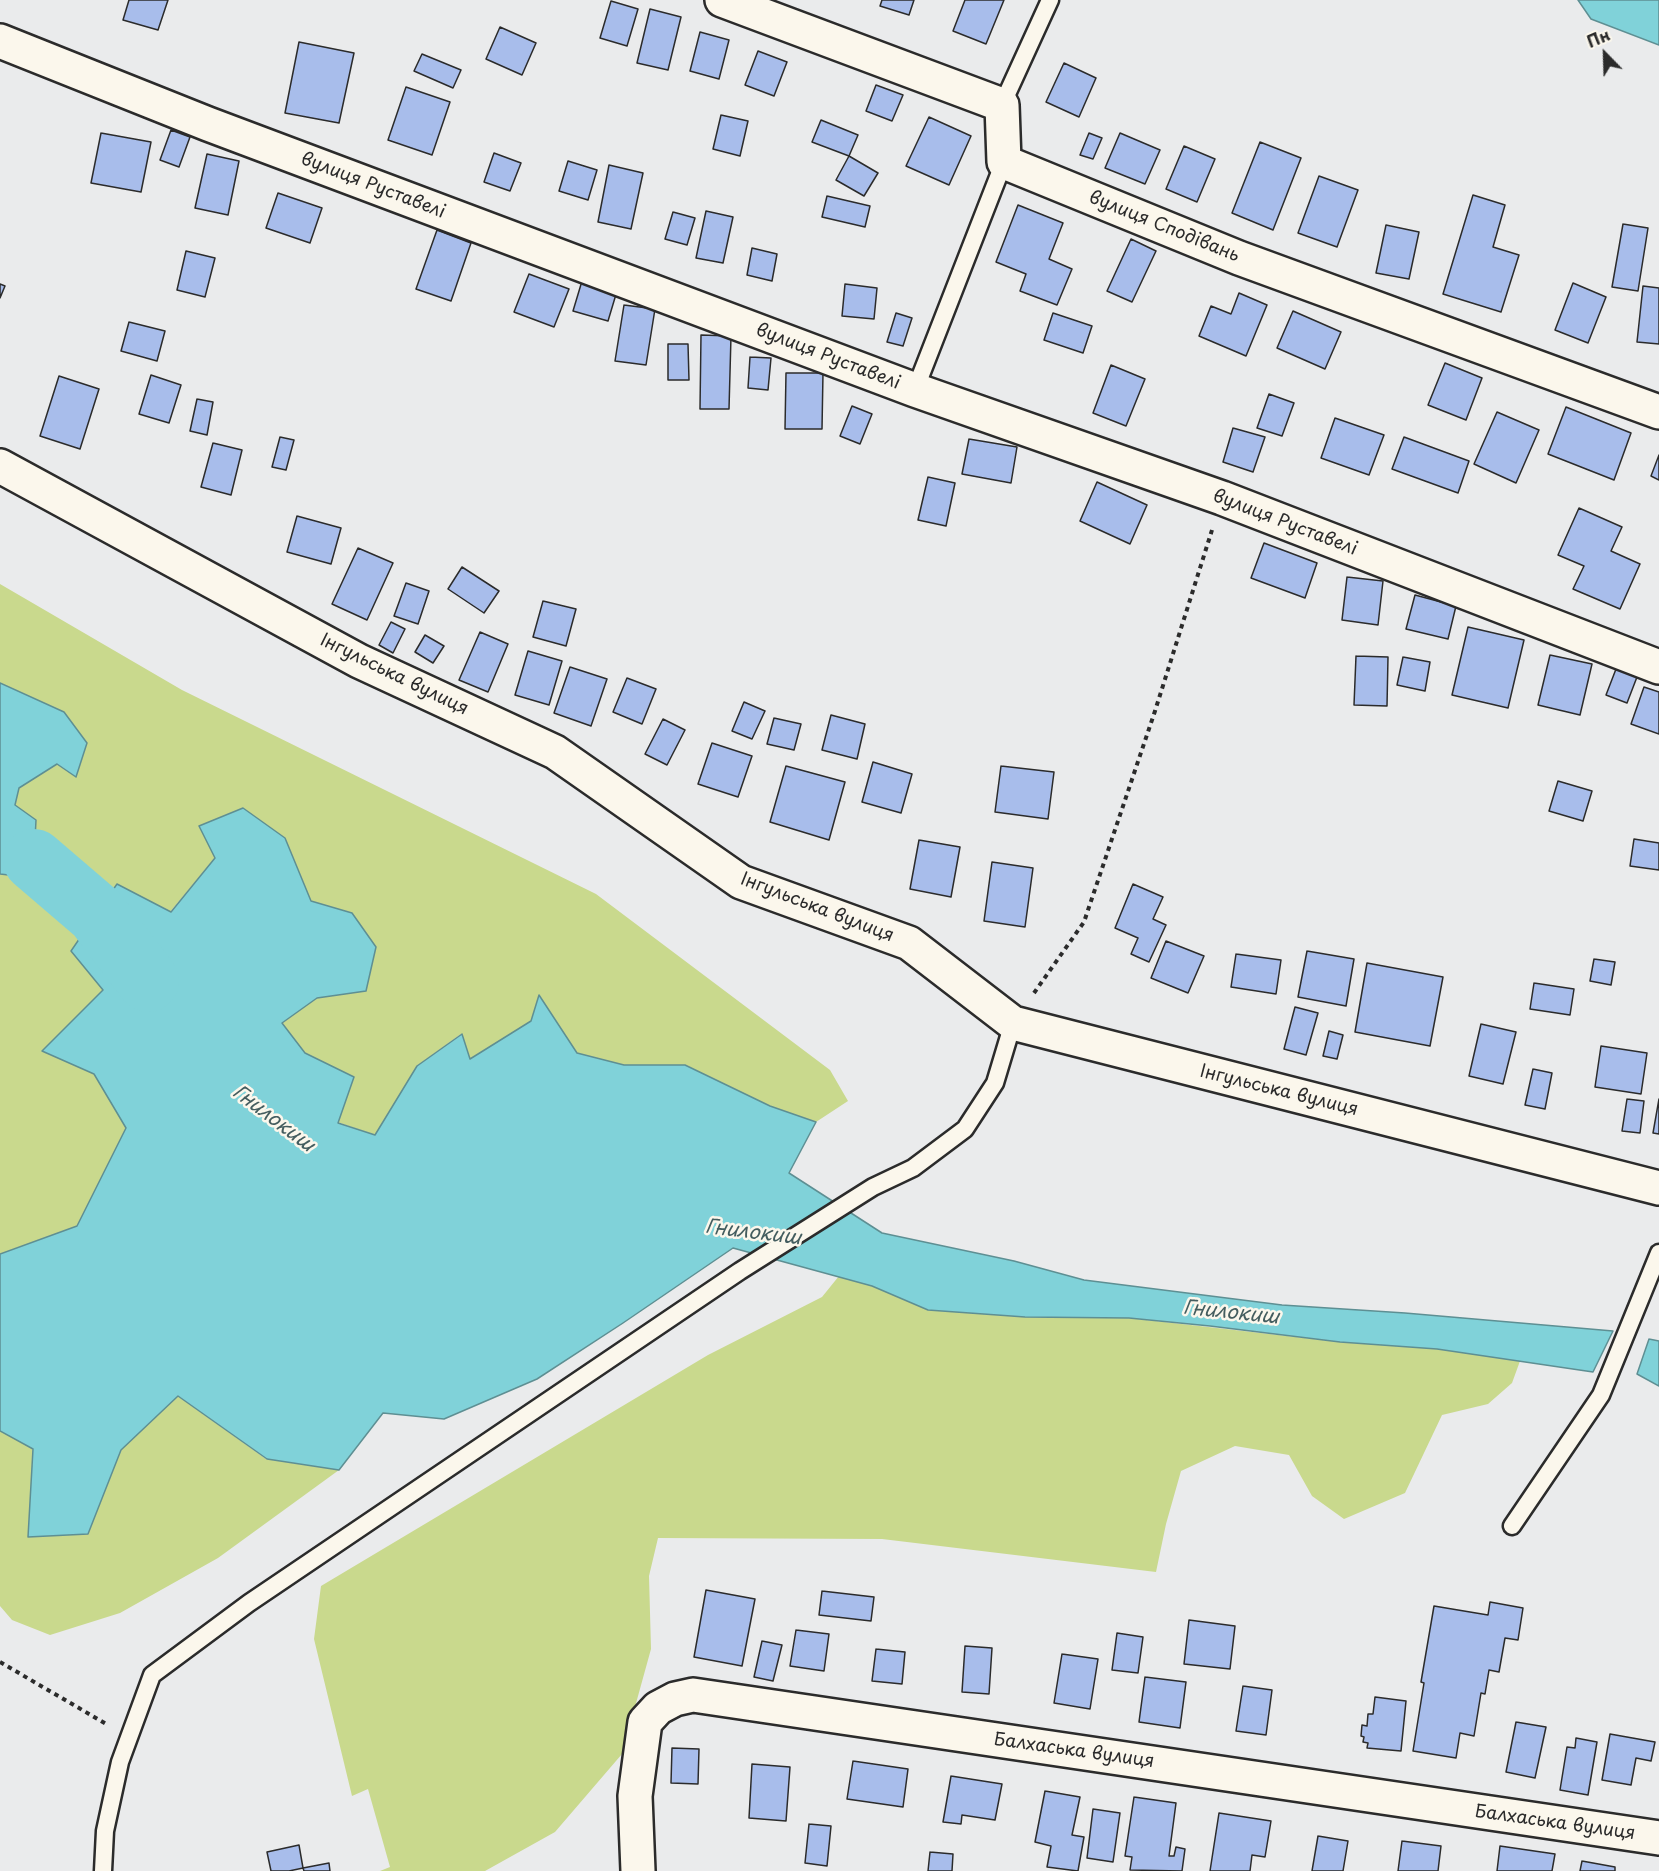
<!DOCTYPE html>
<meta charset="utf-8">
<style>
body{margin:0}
#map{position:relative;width:1659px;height:1871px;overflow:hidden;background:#eaebec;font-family:"Playpen Sans",sans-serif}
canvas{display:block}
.north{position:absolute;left:1575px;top:24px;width:60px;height:60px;-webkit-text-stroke:4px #fbf7ec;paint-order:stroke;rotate:337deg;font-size:16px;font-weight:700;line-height:24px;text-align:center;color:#2b2b2b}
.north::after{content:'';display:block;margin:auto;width:21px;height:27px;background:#2b2b2b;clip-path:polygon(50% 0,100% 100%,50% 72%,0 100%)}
</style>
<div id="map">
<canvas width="1659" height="1871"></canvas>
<div class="north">Пн</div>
</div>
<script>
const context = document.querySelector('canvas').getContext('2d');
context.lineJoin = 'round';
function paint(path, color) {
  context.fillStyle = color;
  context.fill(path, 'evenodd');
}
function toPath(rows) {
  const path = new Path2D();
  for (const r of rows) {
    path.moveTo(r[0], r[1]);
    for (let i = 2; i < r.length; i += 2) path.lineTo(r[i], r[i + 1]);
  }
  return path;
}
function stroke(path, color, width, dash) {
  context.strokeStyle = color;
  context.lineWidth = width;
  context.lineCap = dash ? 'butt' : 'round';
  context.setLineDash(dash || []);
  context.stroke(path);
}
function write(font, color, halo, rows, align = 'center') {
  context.font = font + ' "Playpen Sans",sans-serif';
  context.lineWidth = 5;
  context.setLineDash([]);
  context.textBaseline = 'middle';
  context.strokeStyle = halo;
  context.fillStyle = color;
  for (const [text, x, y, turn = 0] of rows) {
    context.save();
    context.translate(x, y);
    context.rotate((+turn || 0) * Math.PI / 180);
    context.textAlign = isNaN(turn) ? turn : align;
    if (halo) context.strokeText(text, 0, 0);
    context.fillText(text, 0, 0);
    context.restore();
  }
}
paint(toPath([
 [0,584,182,690,596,894,830,1070,848,1101,816,1122,770,1106,685,1065,624,1065,577,1053,531,1021,469,1060,461,1034,417,1066,375,1135,337,1122,353,1077,305,1053,282,1023,317,998,365,991,352,913,311,901,285,838,215,858,170,912,117,884,97,914,103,990,42,1051,94,1074,126,1128,77,1226,0,1254,0,874,17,876,15,805,19,788,57,764,64,712,0,683],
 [839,1276,872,1286,928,1310,1025,1317,1129,1318,1340,1342,1437,1349,1520,1361,1512,1383,1488,1404,1442,1415,1405,1493,1344,1519,1312,1496,1289,1455,1235,1446,1181,1471,1166,1524,1156,1572,882,1539,658,1538,649,1576,651,1649,622,1754,555,1832,485,1871,380,1871,390,1867,368,1789,352,1796,314,1639,321,1586,708,1355,822,1297],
 [178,1396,266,1459,339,1470,218,1558,120,1613,50,1635,12,1620,0,1606,0,1431,33,1448,29,1537,88,1534,121,1450]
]), '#c9d98d');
const water = toPath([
 [1578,0,1659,0,1659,45,1591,19,1578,0],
 [0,683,64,712,87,743,76,777,57,764,19,788,15,805,36,820,34,860,17,876,0,874,0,683],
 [243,808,285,838,311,901,352,913,376,947,366,991,317,998,282,1023,305,1053,354,1077,338,1123,375,1135,417,1066,462,1034,470,1059,531,1021,539,995,577,1053,624,1065,685,1065,770,1106,816,1122,789,1173,882,1233,1014,1261,1084,1280,1282,1305,1405,1313,1613,1331,1593,1372,1437,1349,1340,1342,1210,1326,1129,1318,1025,1317,928,1310,872,1286,733,1248,623,1323,537,1379,444,1419,383,1413,339,1470,267,1459,178,1396,121,1450,88,1534,28,1537,33,1449,0,1431,0,1254,77,1226,126,1128,94,1074,42,1051,103,990,71,951,117,884,171,912,215,858,199,826,243,808],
 [1649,1339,1659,1341,1659,1386,1637,1374,1649,1339]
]);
paint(water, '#80d2d9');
stroke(water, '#5e8f93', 1.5);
stroke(toPath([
 [34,860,97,914,148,981]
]), '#80d2d9', 62);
const building = toPath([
 [129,0,168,0,158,30,123,20,129,0],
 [882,0,914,0,909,15,880,6,882,0],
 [965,0,1004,0,986,44,953,31,965,0],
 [611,1,638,9,627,46,600,38,611,1],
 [650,9,681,17,668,70,637,63,650,9],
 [500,27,536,43,522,75,486,59,500,27],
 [700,32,729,40,719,79,690,71,700,32],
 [299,42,354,53,339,123,285,113,299,42],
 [758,51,787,62,774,96,745,85,758,51],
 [422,54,461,70,453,88,414,71,422,54],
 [1064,63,1096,78,1079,117,1046,102,1064,63],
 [876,85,903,95,892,121,866,111,876,85],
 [406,87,450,102,432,155,388,140,406,87],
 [721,115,748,121,740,156,713,149,721,115],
 [929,117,971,136,949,185,906,166,929,117],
 [821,120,858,135,849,156,812,142,821,120],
 [171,130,190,137,179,167,160,160,171,130],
 [101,133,151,142,141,192,91,183,101,133],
 [1089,133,1102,138,1093,159,1080,155,1089,133],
 [1120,133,1160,150,1145,184,1105,168,1120,133],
 [1260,142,1301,158,1273,230,1232,213,1260,142],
 [1184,146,1215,159,1197,202,1166,189,1184,146],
 [494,153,521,163,510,191,484,182,494,153],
 [207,154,239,161,228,215,195,208,207,154],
 [849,156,878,173,864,196,836,180,849,156],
 [568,161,597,170,588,200,559,191,568,161],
 [609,165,643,173,631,229,598,222,609,165],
 [1319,176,1358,190,1337,247,1298,233,1319,176],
 [278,193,322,208,310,243,266,228,278,193],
 [1473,195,1505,205,1493,247,1519,255,1501,312,1443,294,1473,195],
 [827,196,870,206,865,227,822,217,827,196],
 [1018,205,1063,223,1049,259,1072,269,1057,305,1020,291,1026,274,996,262,1018,205],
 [706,211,733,217,723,263,696,258,706,211],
 [673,212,695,218,687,245,665,239,673,212],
 [1623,224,1648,228,1638,291,1612,287,1623,224],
 [1386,225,1419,232,1409,279,1376,273,1386,225],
 [437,230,471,243,451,301,416,289,437,230],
 [1131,239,1156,251,1132,302,1107,291,1131,239],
 [752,248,777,254,772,281,747,275,752,248],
 [186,251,215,258,205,297,177,290,186,251],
 [529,274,569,289,554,327,514,312,529,274],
 [582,281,617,291,608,321,573,311,582,281],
 [1573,283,1606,297,1588,343,1555,330,1573,283],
 [0,284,5,286,0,298,0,284],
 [845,284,877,288,874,319,842,316,845,284],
 [1643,286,1659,288,1659,344,1637,342,1643,286],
 [1239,293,1267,305,1246,356,1199,336,1211,306,1231,314,1239,293],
 [624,305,655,309,646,365,615,361,624,305],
 [1293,311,1341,332,1325,369,1277,348,1293,311],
 [896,313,912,318,903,346,887,342,896,313],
 [1053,313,1092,326,1083,353,1044,340,1053,313],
 [129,322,165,331,157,361,121,351,129,322],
 [701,335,731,336,729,409,700,409,701,335],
 [668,344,688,344,689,380,668,380,668,344],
 [750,357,771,358,768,390,748,388,750,357],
 [1445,363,1482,378,1466,420,1428,405,1445,363],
 [1111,365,1145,379,1126,426,1093,413,1111,365],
 [786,373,823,373,822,429,785,429,786,373],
 [151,375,181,385,169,423,139,414,151,375],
 [59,376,99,389,80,449,40,436,59,376],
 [1269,394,1294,403,1282,436,1257,428,1269,394],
 [197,399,213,402,207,435,190,431,197,399],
 [852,406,872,414,860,444,840,436,852,406],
 [1566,407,1631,433,1614,480,1548,454,1566,407],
 [1497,412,1539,430,1516,483,1474,464,1497,412],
 [1335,418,1384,435,1369,475,1321,458,1335,418],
 [1233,428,1265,437,1253,472,1223,462,1233,428],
 [280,437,294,440,286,470,272,467,280,437],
 [1404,437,1469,461,1458,493,1392,469,1404,437],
 [969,439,1017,447,1011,483,962,474,969,439],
 [213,443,242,450,231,495,201,487,213,443],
 [1659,455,1659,480,1651,476,1659,455],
 [928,477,955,483,946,526,918,520,928,477],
 [1097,482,1147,505,1130,544,1080,521,1097,482],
 [1579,508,1622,527,1611,551,1640,564,1620,609,1573,589,1584,566,1558,555,1579,508],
 [297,516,341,528,331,564,287,552,297,516],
 [1264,543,1317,563,1305,598,1251,578,1264,543],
 [358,548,393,563,367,620,332,604,358,548],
 [462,567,499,591,484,613,448,589,462,567],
 [1347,577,1383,581,1378,625,1342,620,1347,577],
 [406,583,429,591,418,624,394,616,406,583],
 [1415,595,1456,606,1448,639,1406,629,1415,595],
 [543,601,576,609,566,646,533,637,543,601],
 [391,622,405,629,393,653,379,645,391,622],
 [1468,627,1524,640,1508,708,1452,695,1468,627],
 [480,632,508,644,488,692,459,680,480,632],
 [425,635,444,646,433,663,415,652,425,635],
 [528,651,562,661,549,705,515,695,528,651],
 [1550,655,1592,664,1580,715,1538,705,1550,655],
 [1356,656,1388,657,1387,706,1354,705,1356,656],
 [1403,657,1430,662,1425,691,1397,685,1403,657],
 [570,667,607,679,591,726,554,713,570,667],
 [1616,669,1637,677,1627,703,1606,695,1616,669],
 [627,678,656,689,642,724,613,712,627,678],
 [1644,687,1659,692,1659,734,1631,724,1644,687],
 [744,702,765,711,752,739,732,731,744,702],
 [831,715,865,724,857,759,822,750,831,715],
 [774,718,801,724,794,750,767,744,774,718],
 [663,719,685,730,667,765,645,754,663,719],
 [712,743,752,756,738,797,698,784,712,743],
 [873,762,912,774,901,813,862,802,873,762],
 [786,766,845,782,829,840,770,822,786,766],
 [1001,766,1054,772,1048,819,995,812,1001,766],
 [1558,781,1592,791,1583,821,1549,811,1558,781],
 [1634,839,1659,843,1659,870,1630,866,1634,839],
 [919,840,960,847,951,897,910,889,919,840],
 [992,862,1033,868,1025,927,984,921,992,862],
 [1133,884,1163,897,1153,919,1166,925,1149,962,1131,954,1138,938,1115,928,1133,884],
 [1166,941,1204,956,1188,993,1151,978,1166,941],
 [1307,951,1354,959,1346,1006,1298,997,1307,951],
 [1236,954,1281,960,1276,994,1231,987,1236,954],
 [1594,959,1615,962,1611,985,1590,981,1594,959],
 [1367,963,1443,977,1430,1046,1355,1032,1367,963],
 [1534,983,1574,989,1570,1015,1530,1009,1534,983],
 [1295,1007,1318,1013,1306,1055,1284,1049,1295,1007],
 [1481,1024,1516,1032,1503,1084,1469,1076,1481,1024],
 [1329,1031,1343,1035,1337,1059,1323,1056,1329,1031],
 [1601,1046,1647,1053,1641,1094,1595,1087,1601,1046],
 [1533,1069,1552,1073,1545,1109,1525,1105,1533,1069],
 [1627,1099,1644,1101,1640,1133,1622,1131,1627,1099],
 [1659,1099,1659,1134,1653,1133,1659,1099],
 [706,1590,755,1599,742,1666,694,1657,706,1590],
 [822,1591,874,1597,871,1621,819,1615,822,1591],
 [1490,1602,1523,1608,1518,1640,1505,1638,1499,1672,1489,1670,1485,1694,1481,1693,1474,1736,1460,1733,1456,1758,1413,1751,1424,1683,1421,1682,1434,1606,1488,1615,1490,1602],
 [1189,1620,1235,1626,1230,1669,1184,1664,1189,1620],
 [796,1630,829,1634,824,1671,790,1666,796,1630],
 [1117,1633,1143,1637,1138,1673,1112,1670,1117,1633],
 [762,1641,782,1645,773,1681,754,1677,762,1641],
 [965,1646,992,1648,989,1694,962,1692,965,1646],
 [876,1649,905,1652,902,1684,872,1681,876,1649],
 [1062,1654,1098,1659,1090,1709,1054,1703,1062,1654],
 [1145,1677,1186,1682,1180,1728,1139,1722,1145,1677],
 [1243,1686,1272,1690,1266,1735,1236,1731,1243,1686],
 [1375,1697,1406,1701,1401,1751,1367,1748,1368,1743,1363,1742,1364,1737,1361,1736,1362,1725,1367,1726,1368,1714,1373,1714,1375,1697],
 [1516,1722,1546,1727,1535,1778,1506,1772,1516,1722],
 [1610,1734,1655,1742,1651,1761,1636,1758,1631,1785,1602,1780,1610,1734],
 [1576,1738,1597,1742,1588,1795,1560,1790,1567,1747,1575,1748,1576,1738],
 [672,1748,699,1749,698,1784,671,1783,672,1748],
 [853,1761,908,1769,903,1807,847,1799,853,1761],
 [752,1764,790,1767,786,1821,749,1818,752,1764],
 [951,1776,1002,1784,995,1820,962,1815,961,1824,943,1822,951,1776],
 [1045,1791,1080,1797,1072,1835,1084,1837,1078,1871,1047,1867,1051,1846,1035,1842,1045,1791],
 [1134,1797,1176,1803,1169,1856,1174,1856,1176,1847,1185,1849,1182,1871,1130,1870,1132,1857,1125,1856,1134,1797],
 [1093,1809,1120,1813,1113,1862,1087,1858,1093,1809],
 [1219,1813,1271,1821,1265,1857,1252,1855,1250,1871,1210,1871,1219,1813],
 [809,1824,831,1826,827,1866,805,1863,809,1824],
 [1318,1836,1348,1841,1343,1871,1312,1871,1318,1836],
 [1402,1841,1441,1846,1438,1871,1398,1871,1402,1841],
 [299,1845,303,1868,289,1871,271,1871,267,1852,299,1845],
 [1500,1846,1555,1854,1552,1871,1497,1871,1500,1846],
 [930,1852,953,1854,952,1871,928,1871,930,1852],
 [1582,1861,1615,1867,1615,1871,1580,1871,1582,1861],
 [329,1863,330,1871,304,1871,303,1868,329,1863]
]);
paint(building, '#a8bdeb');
stroke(building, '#2b2b2b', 1.5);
const service = toPath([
 [1002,105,1050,0],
 [915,390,1004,162],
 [1512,1526,1601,1395,1659,1253],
 [103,1871,105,1831,120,1762,152,1675,249,1603,740,1271,873,1187,913,1168,965,1129,995,1083,1013,1023]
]);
const minor = toPath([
 [722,0,1002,105,1004,162,1239,258,1659,412],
 [0,41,208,124,915,390,1222,498,1659,667],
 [0,466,359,661,555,752,741,882,909,943,1013,1023,1659,1188],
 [638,1871,635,1796,645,1722,658,1708,675,1699,693,1695,1659,1838]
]);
stroke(service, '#2b2b2b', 21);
stroke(minor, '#2b2b2b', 38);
stroke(toPath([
 [1034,993,1084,922,1155,711,1212,530],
 [0,1662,108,1725]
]), '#2b2b2b', 4, [4.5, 4.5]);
stroke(service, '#fbf7ec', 16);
stroke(minor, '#fbf7ec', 33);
write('18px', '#2b2b2b', '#fbf7ec', [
 ["вулиця Руставелі",373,186,21],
 ["вулиця Сподівань",1164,227,22],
 ["вулиця Руставелі",828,357,21],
 ["вулиця Руставелі",1285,523,21],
 ["Інгульська вулиця",394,675,26],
 ["Інгульська вулиця",817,908,21],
 ["Інгульська вулиця",1279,1091,14],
 ["Балхаська вулиця",1074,1751,8],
 ["Балхаська вулиця",1555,1823,8]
]);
write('italic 20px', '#445d5f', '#fbf7ec', [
 ["Гнилокиш",273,1119,37],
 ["Гнилокиш",753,1233,7],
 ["Гнилокиш",1231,1313,6]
]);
</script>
